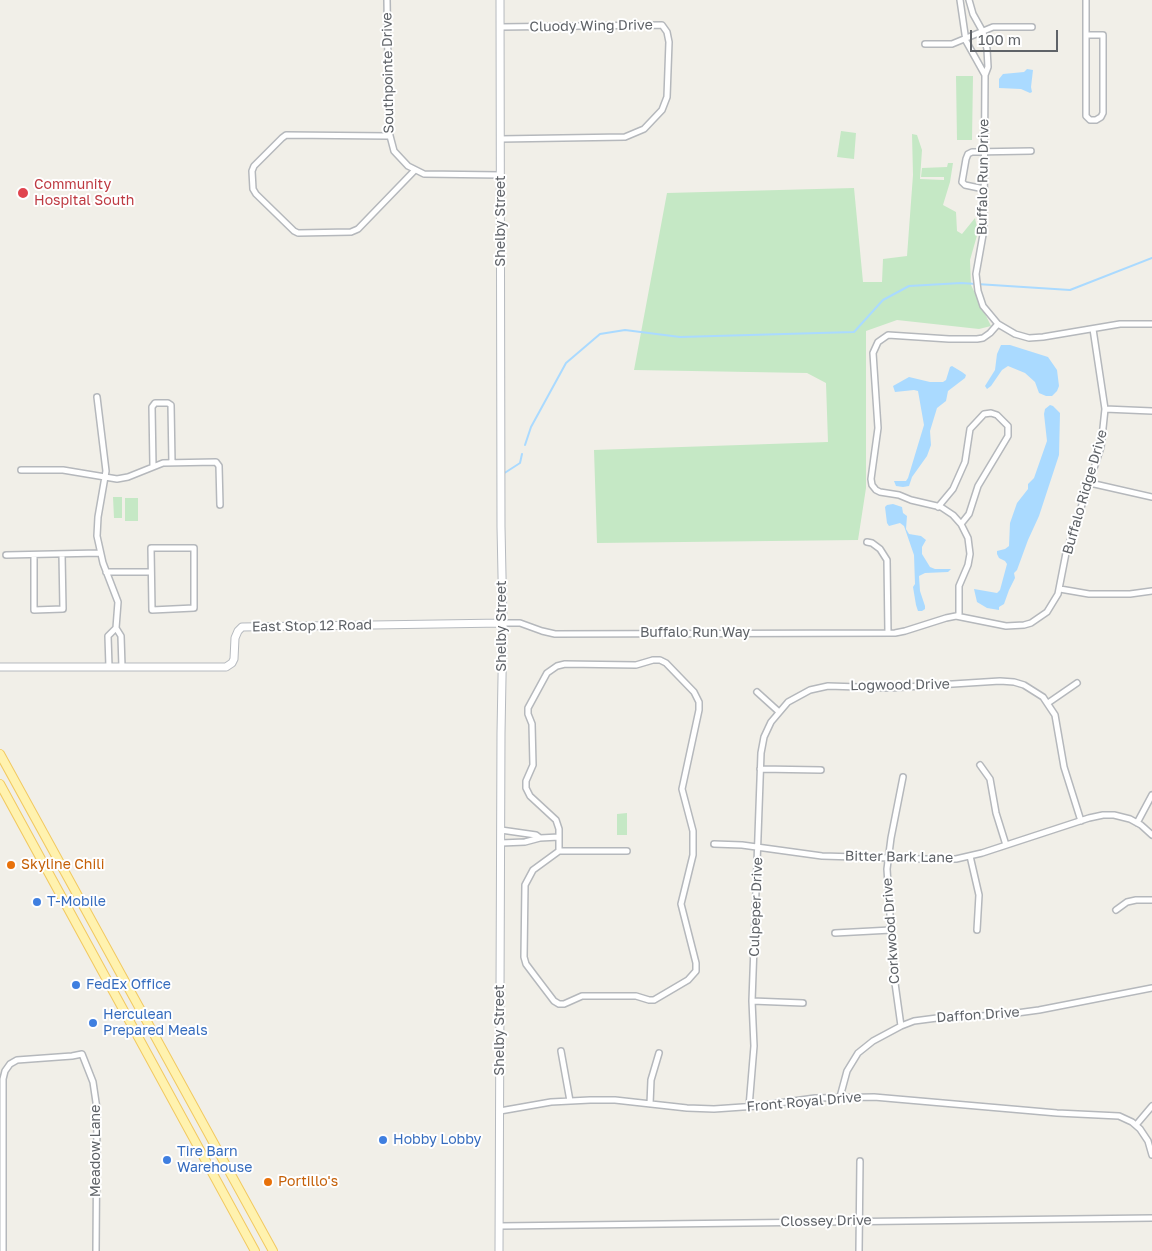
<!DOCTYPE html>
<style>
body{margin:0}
#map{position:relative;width:1152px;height:1251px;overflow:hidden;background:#f1efe8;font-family:"Golos Text",sans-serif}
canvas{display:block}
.scale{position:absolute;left:970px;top:30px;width:88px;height:22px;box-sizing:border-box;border:2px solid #5f6368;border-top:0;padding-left:6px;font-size:15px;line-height:18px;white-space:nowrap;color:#5f6368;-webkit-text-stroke:4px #fff;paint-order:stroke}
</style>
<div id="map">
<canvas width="1152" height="1251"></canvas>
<div class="scale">100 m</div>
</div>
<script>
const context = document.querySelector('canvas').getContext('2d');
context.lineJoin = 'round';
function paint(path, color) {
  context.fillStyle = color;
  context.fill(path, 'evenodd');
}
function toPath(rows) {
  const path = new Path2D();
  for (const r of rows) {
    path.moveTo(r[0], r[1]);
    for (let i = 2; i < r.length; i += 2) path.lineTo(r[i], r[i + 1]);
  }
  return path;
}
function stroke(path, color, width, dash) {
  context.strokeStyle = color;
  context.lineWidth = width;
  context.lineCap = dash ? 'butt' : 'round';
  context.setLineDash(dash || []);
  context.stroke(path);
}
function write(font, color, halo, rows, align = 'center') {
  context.font = font + ' "Golos Text",sans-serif';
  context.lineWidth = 4;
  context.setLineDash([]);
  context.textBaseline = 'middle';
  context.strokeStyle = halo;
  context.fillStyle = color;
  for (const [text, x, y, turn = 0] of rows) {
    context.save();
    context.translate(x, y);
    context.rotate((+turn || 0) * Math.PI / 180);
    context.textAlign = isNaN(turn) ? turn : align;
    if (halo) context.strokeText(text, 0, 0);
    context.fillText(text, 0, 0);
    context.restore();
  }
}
paint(toPath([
 [956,76,973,76,972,140,957,140],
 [841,131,856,133,854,159,837,157],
 [912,134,917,135,922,150,920,179,944,180,944,177,921,177,922,168,947,167,948,163,953,163,950,182,943,205,956,212,957,231,962,234,975,218,978,232,970,260,971,285,991,326,979,329,897,320,866,331,866,488,858,540,597,543,594,450,828,442,826,383,807,373,634,370,667,193,854,188,863,282,882,282,883,259,907,256,913,175],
 [113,497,122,497,122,518,114,518],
 [125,498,138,498,138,521,125,521],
 [627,813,627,835,617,835,617,814]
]), '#c5e8c5');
paint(toPath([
 [1027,69,1033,70,1031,87,1032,92,1030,93,1021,89,999,88,999,79,1003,74,1024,72],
 [1001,345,1010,345,1048,357,1057,370,1059,386,1057,391,1052,396,1046,396,1039,393,1035,382,1025,373,1008,366,1002,370,991,386,987,389,985,386,995,370,997,354],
 [952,366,962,372,966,375,965,378,948,391,946,401,937,408,930,431,931,445,927,456,912,477,909,486,903,487,896,486,894,481,906,481,908,478,924,425,918,391,914,390,895,392,893,386,909,377,930,382,943,382,946,380,950,367],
 [1050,405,1053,406,1060,413,1059,455,1039,516,1028,540,1017,570,1014,573,1015,578,1009,590,1004,604,999,607,999,610,987,608,977,602,974,589,997,593,1000,590,1007,564,1005,561,999,558,997,554,997,551,1005,549,1009,546,1010,523,1017,503,1028,489,1028,484,1034,478,1047,441,1044,414,1045,409],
 [893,504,902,507,903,513,907,516,906,529,909,534,921,536,926,540,922,547,922,554,930,567,935,569,951,569,948,572,925,573,919,576,920,591,925,606,925,609,922,611,918,611,916,605,913,587,915,584,914,555,904,526,900,523,889,526,887,523,885,507,887,505]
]), '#aadaff');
stroke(toPath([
 [525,445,531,427,566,363,600,334,625,330,680,337,854,332,883,300,909,286,961,283,1070,290,1152,258],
 [503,474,520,463,522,454]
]), '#aadaff', 2);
const street = toPath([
 [387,0,389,132,394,151,408,166,424,174,500,175],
 [960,0,966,41,985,75],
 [969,0,973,14,983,32,987,49,988,67,985,75,984,229,976,274,978,291,983,306,998,324,1015,334,1029,338,1043,337,1120,324,1152,324],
 [500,27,662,25,667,32,669,42,667,97,662,110,644,129,625,137,500,139],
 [1086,35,1103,35,1103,113,1101,117,1096,120,1090,120,1086,116,1086,0],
 [925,44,952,44,993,27,1032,27],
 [389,136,286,135,282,138,254,166,252,171,253,189,256,194,294,231,298,233,351,232,358,229,415,170],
 [984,189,965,185,962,182,966,159,968,154,972,152,1031,151],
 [97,397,106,471,98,517,97,536,103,563,118,602,116,628,121,636,122,667],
 [1105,409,1152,411],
 [153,466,152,407,155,403,168,403,171,405,172,463],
 [21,470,63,470,117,479,128,477,163,463,216,462,219,466,220,505],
 [1090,483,1152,497],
 [938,507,953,489,965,462,970,429,984,414,991,413,997,415,1008,426,1008,436,978,486,969,514,961,524],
 [867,542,872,543,880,549,887,560,888,633],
 [151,548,194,548,194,608,152,610,151,548],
 [6,555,100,553],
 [34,555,34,610,63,609,62,554],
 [106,572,151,572],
 [1060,589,1089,594,1130,594,1152,591],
 [959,616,959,586,968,565,970,554,968,538,961,524,953,515,941,507,911,500,899,495,880,492,876,490,872,485,871,479,878,428,873,353,878,342,888,335,949,339,977,339,983,338,990,333,998,324],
 [503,623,520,623,542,631,555,634,895,633,905,631,946,618,956,616,1006,626,1024,625,1031,623,1047,612,1058,594,1066,553,1101,447,1105,409,1093,329],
 [653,660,660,660,666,663,694,692,699,702,699,710,682,789,693,831,693,855,681,904,696,963,696,971,688,980,654,1000,649,1000,636,996,582,996,564,1004,559,1004,554,1001,535,976,526,964,524,957,525,885,533,870,559,851,559,829,556,820,530,796,526,788,526,781,533,765,532,724,528,714,528,708,547,673,557,666,565,664,636,665,653,660],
 [109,667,108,636,116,628],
 [757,692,778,711],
 [1048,703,1077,683],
 [980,765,990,779,996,813,1006,845],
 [760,769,821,770],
 [1137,823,1152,795],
 [501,830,536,835,540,838,525,842,501,843],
 [540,838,559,837],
 [714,844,742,845,822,856,924,859,956,859,982,853,1089,818,1103,815,1114,815,1130,819,1141,825,1152,835],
 [559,851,627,851],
 [970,856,979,895,977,930],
 [1116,910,1127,902,1136,900,1152,900],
 [835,933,891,930],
 [752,1001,803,1003],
 [901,1026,894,976,887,869,891,838,903,777],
 [561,1051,570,1101],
 [840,1097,847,1071,858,1053,873,1041,901,1026,914,1021,937,1018,1002,1015,1039,1010,1152,988],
 [650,1104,651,1080,659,1053],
 [749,1107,754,1046,752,1001,761,753,764,737,771,722,788,702,810,690,828,686,890,688,1000,681,1014,682,1024,685,1043,697,1055,715,1064,767,1081,821],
 [500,1111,551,1102,590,1100,615,1100,687,1108,714,1109,757,1106,815,1098,874,1097,1057,1113,1119,1116,1132,1122,1140,1129,1148,1141,1152,1155],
 [1136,1125,1152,1106],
 [500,1226,1152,1218],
 [3,1251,3,1079,5,1071,10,1064,17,1060,72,1056,82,1054,93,1082,97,1109,96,1251],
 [859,1251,860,1161]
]);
const secondary = toPath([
 [0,667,226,667,232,663,234,659,235,638,238,631,242,627,503,623],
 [499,1251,501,733,503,623,501,527,500,0]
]);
const primary = toPath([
 [0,754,273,1251],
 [0,784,255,1251]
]);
stroke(street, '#b5b8bc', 8);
stroke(secondary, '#b6babf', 9);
stroke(primary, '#f2c960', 10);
stroke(street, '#fff', 5);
stroke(secondary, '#fff', 7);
stroke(primary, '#fff2af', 8);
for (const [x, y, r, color] of [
 [23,193,6,"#e0444e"],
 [11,865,5,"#e8710a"],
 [37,902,5,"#3f7fe0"],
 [76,985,5,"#3f7fe0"],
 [93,1023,5,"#3f7fe0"],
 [383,1140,5,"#3f7fe0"],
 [167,1160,5,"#3f7fe0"],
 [268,1182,5,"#e8710a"]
]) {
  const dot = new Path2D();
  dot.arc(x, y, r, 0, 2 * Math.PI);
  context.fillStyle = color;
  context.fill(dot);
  stroke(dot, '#fff', 2);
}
write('14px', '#5f6368', '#fff', [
 ["Cluody Wing Drive",591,26,-1],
 ["Southpointe Drive",388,73,-91],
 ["Buffalo Run Drive",983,177,-89],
 ["Shelby Street",501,221,-90],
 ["Buffalo Ridge Drive",1085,492,-74],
 ["East Stop 12 Road",312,626,-1],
 ["Shelby Street",502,626,-90],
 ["Buffalo Run Way",695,633],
 ["Logwood Drive",900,685,-1],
 ["Bitter Bark Lane",899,857,1],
 ["Culpeper Drive",756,907,-88],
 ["Corkwood Drive",891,931,-94],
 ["Daffon Drive",978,1015,-4],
 ["Shelby Street",500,1030,-90],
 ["Front Royal Drive",804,1102,-5],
 ["Meadow Lane",96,1151,-90],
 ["Clossey Drive",826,1221,-1]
]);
write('14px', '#be3a42', '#fff', [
 ["Community",34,185],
 ["Hospital South",34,201]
], 'left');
write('14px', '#c56008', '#fff', [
 ["Skyline Chili",21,865],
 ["Portillo's",278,1182]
], 'left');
write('14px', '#366cbe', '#fff', [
 ["T-Mobile",47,902],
 ["FedEx Office",86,985],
 ["Herculean",103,1015],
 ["Prepared Meals",103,1031],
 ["Hobby Lobby",393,1140],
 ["Tire Barn",177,1152],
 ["Warehouse",177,1168]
], 'left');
</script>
